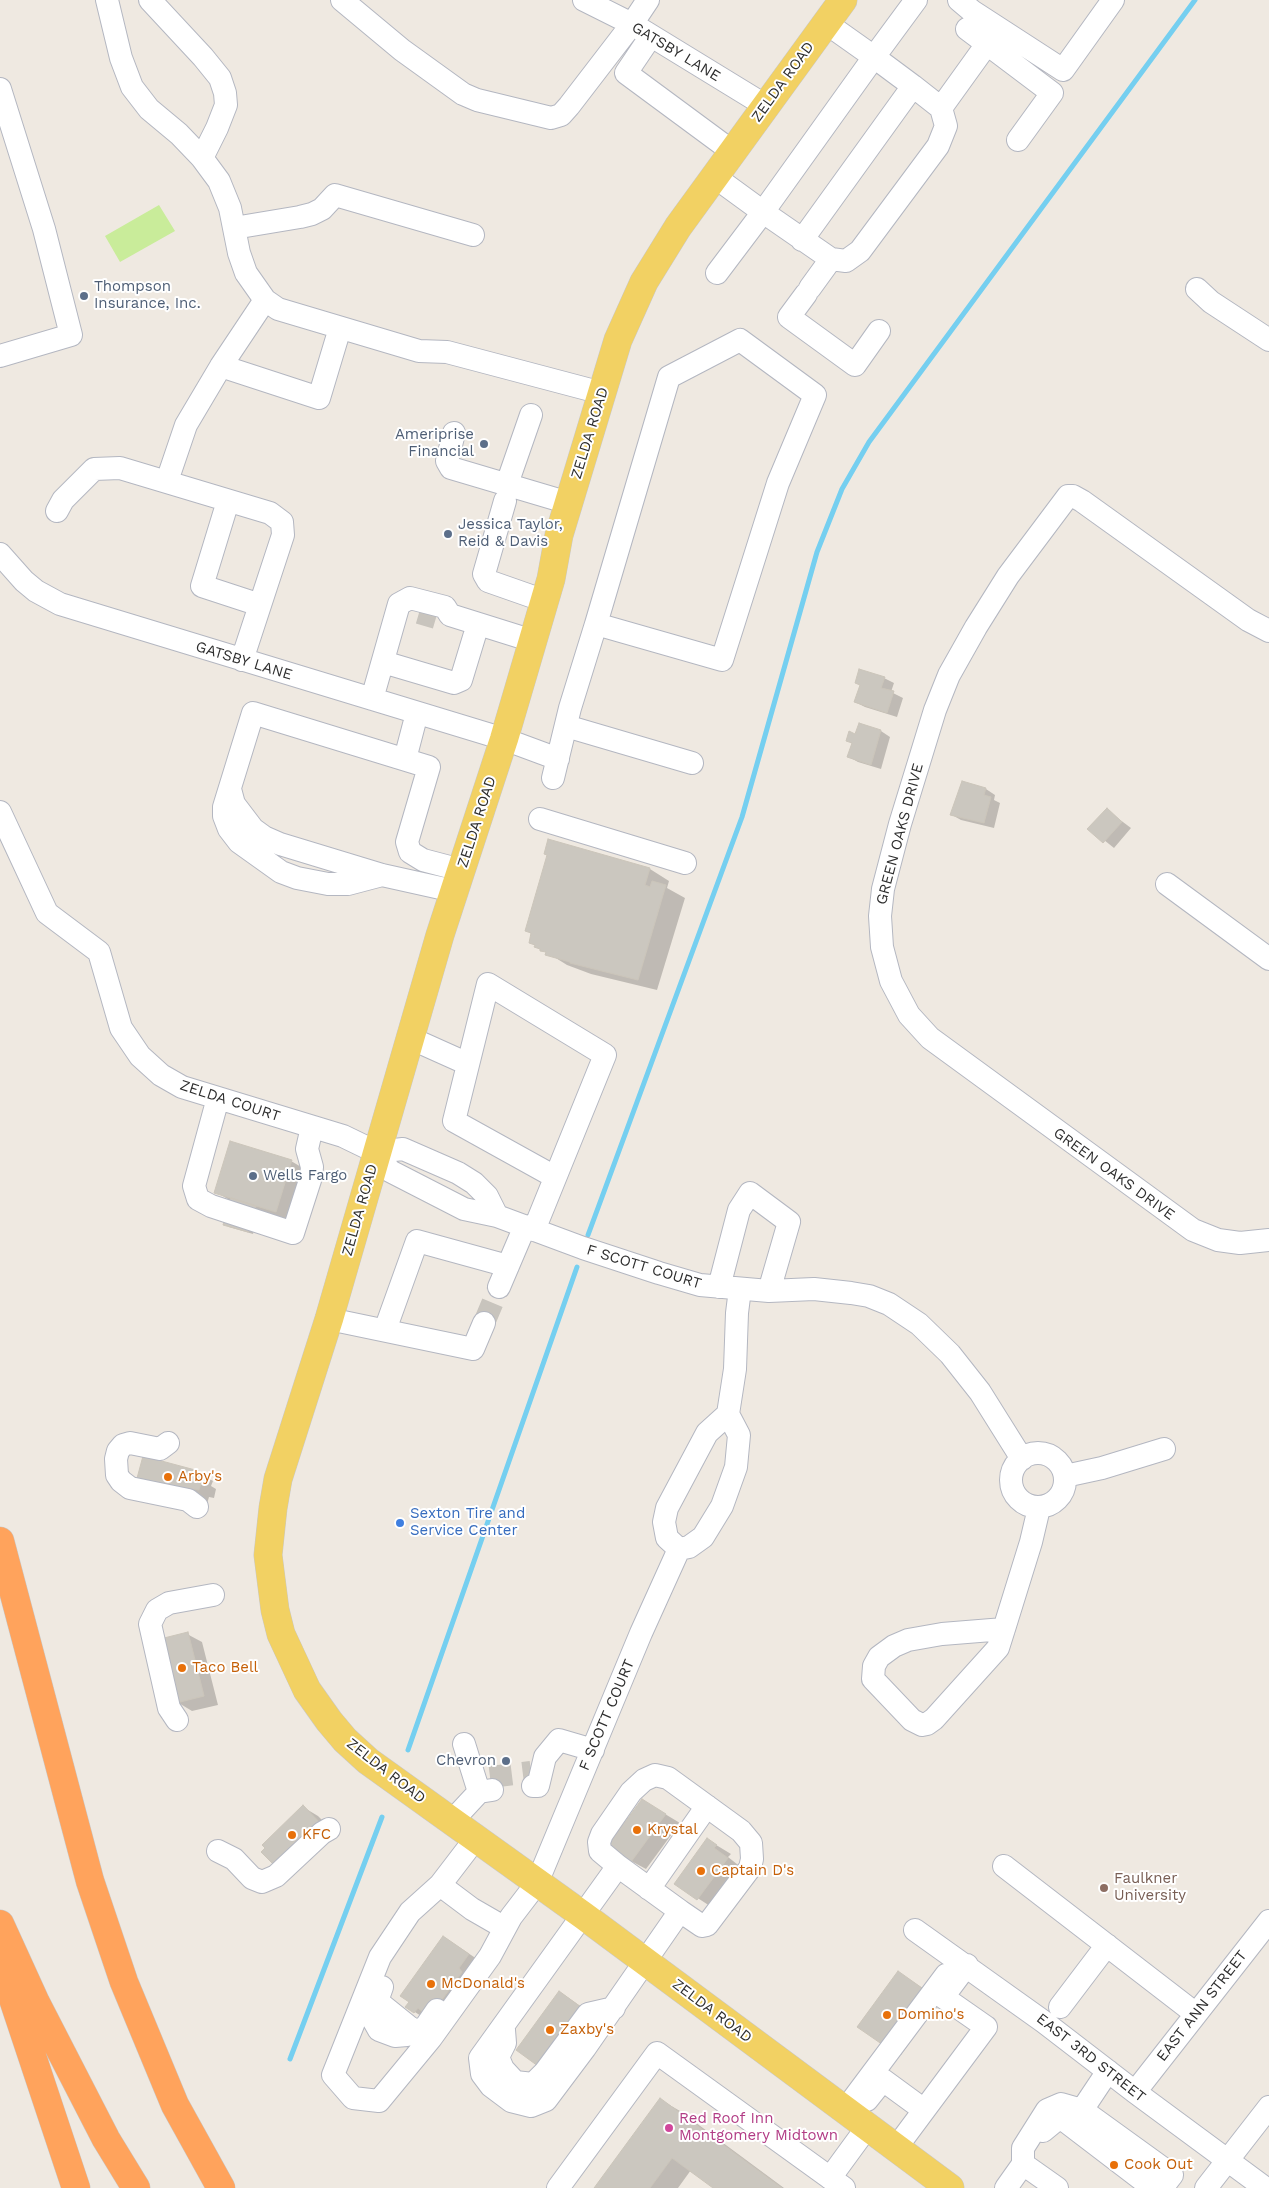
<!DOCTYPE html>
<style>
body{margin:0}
canvas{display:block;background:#efe9e1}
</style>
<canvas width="1269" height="2188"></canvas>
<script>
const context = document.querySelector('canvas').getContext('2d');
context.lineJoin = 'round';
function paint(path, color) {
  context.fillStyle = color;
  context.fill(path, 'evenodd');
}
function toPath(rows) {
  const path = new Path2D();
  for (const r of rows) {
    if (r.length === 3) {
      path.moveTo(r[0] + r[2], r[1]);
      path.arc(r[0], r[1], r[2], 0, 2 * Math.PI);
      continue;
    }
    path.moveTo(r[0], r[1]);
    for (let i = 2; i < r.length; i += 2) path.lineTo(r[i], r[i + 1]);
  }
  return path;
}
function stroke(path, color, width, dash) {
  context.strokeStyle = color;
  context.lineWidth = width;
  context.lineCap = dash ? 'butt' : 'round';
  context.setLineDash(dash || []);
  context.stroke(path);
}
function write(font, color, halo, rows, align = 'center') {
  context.font = font + ' "Work Sans",sans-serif';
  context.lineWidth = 4;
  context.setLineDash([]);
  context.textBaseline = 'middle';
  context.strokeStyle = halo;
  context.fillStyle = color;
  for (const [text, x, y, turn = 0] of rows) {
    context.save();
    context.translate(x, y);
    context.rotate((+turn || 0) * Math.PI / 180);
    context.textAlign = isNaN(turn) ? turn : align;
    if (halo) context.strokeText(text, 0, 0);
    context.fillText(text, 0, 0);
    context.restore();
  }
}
paint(toPath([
 [159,205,175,231,120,262,105,236]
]), '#c9ec9a');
paint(toPath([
 [884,678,894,683,891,692,903,698,897,717,865,707,855,702,861,685],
 [859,725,881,731,890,737,881,769,858,762,849,757,853,744,848,741,856,735],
 [963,783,986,789,995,795,994,800,1000,803,994,828,961,820,952,815],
 [1107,810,1131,828,1114,848,1089,828],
 [549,841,650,869,669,881,667,888,685,898,657,990,591,974,567,965,530,942,532,934,526,930,548,855],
 [291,1161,320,1178,305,1227,259,1213,253,1234,229,1227,231,1201,216,1192],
 [198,1472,213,1481,211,1486,216,1489,214,1498,209,1497,207,1504,152,1489],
 [187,1634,202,1642,218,1705,192,1711,177,1702],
 [303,1807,318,1816,336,1834,266,1848],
 [655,1808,680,1823,646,1869,631,1861],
 [708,1840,731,1854,728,1857,742,1868,713,1908,676,1884],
 [444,1937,483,1963,429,2021,407,2007],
 [898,1972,936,1997,931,2013,901,2055,886,2046],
 [560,1992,599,2019,557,2076],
 [661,2100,680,2111,784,2188,715,2188,691,2170,678,2188,595,2188]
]), '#0003');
stroke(toPath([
 [588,1235,742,817,817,552,842,489,869,442,1195,0],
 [408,1750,577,1267],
 [290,2059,382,1817]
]), '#75cff0', 5);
const building = toPath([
 [859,669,885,677,881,688,894,691,887,713,854,702,860,685,855,683,859,669],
 [859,723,881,730,871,765,847,757,852,743,846,741,849,731,855,734,859,723],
 [962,781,986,788,984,795,991,797,984,823,950,815,962,781],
 [1107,808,1122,822,1103,843,1087,829,1107,808],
 [548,839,650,868,645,885,650,887,652,881,666,885,638,980,570,963,570,962,545,955,546,952,540,951,540,949,534,947,535,945,529,943,531,933,525,931,547,855,544,854,548,839],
 [230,1141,292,1160,276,1212,214,1193,230,1141],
 [231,1198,256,1206,248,1232,223,1225,231,1198],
 [143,1456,199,1471,197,1478,202,1479,199,1490,194,1489,192,1496,136,1482,143,1456],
 [188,1632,204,1696,176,1703,160,1639,188,1632],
 [642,1799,666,1814,631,1862,608,1845,642,1799],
 [303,1805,322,1825,275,1866,261,1852,265,1848,262,1845,303,1805],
 [707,1838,717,1845,714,1848,728,1858,697,1900,674,1884,707,1838],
 [443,1936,469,1954,459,1968,462,1972,436,2008,425,2014,418,2008,414,2013,405,2007,409,2002,400,1996,443,1936],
 [898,1971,922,1988,913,2001,917,2004,886,2047,857,2027,898,1971],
 [559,1991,585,2010,542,2069,516,2050,559,1991],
 [660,2098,782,2188,713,2188,672,2158,650,2188,594,2188,660,2098]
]);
paint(building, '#cbc7bf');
stroke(building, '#cbc5ba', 1);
stroke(toPath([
 [419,613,436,618],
 [484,1323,499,1287],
 [490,1777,531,1772]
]), '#c8c4bd', 22, [22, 11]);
const minor = toPath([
 [107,0,121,58,132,87,149,109,179,134,202,158,219,181,230,208,239,253,246,273,265,300,278,309,419,351,447,352,602,393],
 [150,0,203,57,220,78,225,93,226,105,217,128,202,158],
 [342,0,402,50,463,94,477,100,551,118,561,115,569,106,632,24,648,0],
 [584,0,632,24,766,106],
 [959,0,972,11,1063,70,1113,0],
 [826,23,874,57,913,86,941,108,946,126,938,146,860,251,846,261,831,259,763,212,874,57,916,0],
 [967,29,987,44],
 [651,36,626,73,733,152],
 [0,89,44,229,71,335,0,356],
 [941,108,987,44,1052,93,1018,140],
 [715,177,763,212,717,273],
 [234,228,300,217,312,214,322,209,335,195,473,235],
 [802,240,913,86],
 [810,288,831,259],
 [1197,289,1211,302,1269,340],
 [806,294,789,317,855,365,879,331],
 [221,366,319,398,340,328],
 [454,433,447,461,451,468,569,503],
 [167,481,186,425,221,366,265,300],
 [507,484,531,415],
 [228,501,202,586,260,605],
 [505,501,484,574,488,581,545,601],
 [57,511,63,500,94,469,120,468,270,513,282,522,283,535,242,660],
 [0,554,24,581,36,591,60,604,504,739,558,759],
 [1269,631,1248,620,1082,501,1073,496,1068,496,1008,576,976,627,949,675,935,710,900,824,883,889,880,916,882,947,891,981,909,1015,930,1038,1193,1230,1218,1240,1240,1243,1269,1240],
 [383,662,454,683,461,680,478,624],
 [372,699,399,604,410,598,445,607,450,615,533,641],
 [566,726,692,763],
 [405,759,417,713],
 [553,778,570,708,596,624,722,660,778,483,815,395,740,340,669,377,596,624],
 [230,789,234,804,253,829,264,837,280,844,382,875,454,891],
 [0,812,47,913,99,952,121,1028,140,1056,161,1075,182,1087,343,1136,376,1152,390,1171,464,1209,497,1216,583,1248,659,1273,700,1285,769,1291,814,1289,851,1293,869,1296,889,1304,919,1324,950,1354,980,1392,1022,1459],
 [540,819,685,863],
 [382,875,348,884,328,884,297,878,281,872,239,842,229,829,224,816,224,807,253,713,429,767,407,842,410,852,423,860,461,870],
 [1167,884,1269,959],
 [410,1038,468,1064],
 [218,1098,194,1186,198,1199,211,1206,293,1233,311,1177,312,1167,307,1149,312,1127],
 [376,1152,403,1149,458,1173,474,1183,487,1196,497,1216],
 [534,1230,605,1055,488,984,454,1121,555,1177],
 [499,1287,525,1226],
 [719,1287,739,1210,750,1193,789,1222,769,1291],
 [329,1319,473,1349,484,1323],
 [385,1330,417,1241,508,1266],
 [168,1443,160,1449,130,1443,123,1445,118,1451,116,1459,117,1475,121,1481,130,1488,188,1500,197,1507],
 [1038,1480,27],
 [1065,1476,1102,1468,1164,1449],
 [679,1549,689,1547,703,1537,722,1506,736,1467,739,1435,728,1414],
 [1004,1629,998,1648,934,1719,927,1724,922,1725,912,1720,873,1679,874,1666,879,1657,894,1646,908,1640,942,1634,1004,1629],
 [1004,1629,1031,1542,1039,1508],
 [177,1720,169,1708,150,1624,157,1610,169,1603,213,1595],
 [464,1744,479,1792,492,1790],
 [533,1786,538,1786,545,1757,559,1740,593,1750],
 [452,1821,479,1792],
 [476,1838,440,1885,410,1912,380,1957,333,2075,353,2098,379,2101,431,2038,490,1956,511,1917,537,1883,641,1633,679,1549,667,1538,664,1522,667,1508,707,1433,728,1414,735,1369,737,1313,740,1289],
 [218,1851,234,1859,252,1878,262,1882,276,1876,322,1833,329,1829],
 [618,1866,680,1911,585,2048,546,2100,531,2106,511,2101,491,2086,482,2074,480,2058,618,1866],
 [618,1866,600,1851,599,1842,602,1834,631,1792,644,1780,655,1775,668,1778,741,1831,751,1843,752,1859,750,1868,707,1925,702,1926,680,1911],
 [1004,1866,1196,2014],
 [440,1885,472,1909,505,1928],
 [649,1889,707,1806],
 [915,1930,1044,2022,1135,2092,1265,2188],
 [382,1987,377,2001,413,2030],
 [377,2001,370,2014,379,2030,395,2036,407,2035,413,2030,424,2029,437,2010],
 [1060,2007,1107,1945],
 [504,2030,505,2043,498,2057,503,2069,515,2082,533,2084,545,2072,588,2014,614,2008],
 [1135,2092,1269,1921],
 [867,2100,883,2080,924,2110],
 [845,2110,946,1975],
 [1082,2110,1108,2071],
 [1043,2131,1060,2117,1153,2188],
 [896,2148,986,2027,943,1997,967,1965],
 [1023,2164,1057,2188],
 [830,2178,868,2126],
 [558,2188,657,2053,844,2188],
 [1006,2188,1023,2164,1023,2148,1047,2110,1061,2104,1082,2110,1172,2175,1162,2188],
 [1206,2188,1269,2107]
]);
const major = toPath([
 [843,0,678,227,644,282,618,340,559,535,551,579,504,739,440,935,329,1319,278,1479,273,1508,268,1555,275,1610,281,1634,307,1690,329,1721,345,1740,368,1761,584,1916,950,2188]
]);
const highway = toPath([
 [0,1541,90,1881,124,1982,175,2105,221,2188],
 [0,1924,36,2003,106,2139,136,2188],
 [2,1966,76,2188]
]);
stroke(minor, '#b4b7c1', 24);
stroke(major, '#c9c9c9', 29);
stroke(highway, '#c9c9c9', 29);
stroke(minor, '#fff', 22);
stroke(major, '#f2d163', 28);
stroke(highway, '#ffa35c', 28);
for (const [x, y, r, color] of [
 [84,296,5,"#5c6f8a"],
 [484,444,5,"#5c6f8a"],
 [448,534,5,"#5c6f8a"],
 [253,1176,5,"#5c6f8a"],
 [168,1477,5,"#e8710a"],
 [400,1523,5,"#3f7fe0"],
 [182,1668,5,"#e8710a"],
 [506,1761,5,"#5c6f8a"],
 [637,1830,5,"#e8710a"],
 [292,1835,5,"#e8710a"],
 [701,1871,5,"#e8710a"],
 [1104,1888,5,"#8d6e63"],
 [431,1984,5,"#e8710a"],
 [887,2015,5,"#e8710a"],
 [550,2030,5,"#e8710a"],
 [669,2128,5,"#d1479c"],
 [1114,2165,5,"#e8710a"]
]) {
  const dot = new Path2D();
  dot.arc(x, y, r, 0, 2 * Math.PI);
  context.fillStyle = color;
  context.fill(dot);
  stroke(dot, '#fff', 2);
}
write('15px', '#2e2e2e', '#fff', [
 ["GATSBY LANE",676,52,31],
 ["ZELDA ROAD",783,82,-54],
 ["ZELDA ROAD",590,433,-73],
 ["GATSBY LANE",244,661,17],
 ["ZELDA ROAD",477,822,-72],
 ["GREEN OAKS DRIVE",900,834,-75],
 ["ZELDA COURT",230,1101,18],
 ["GREEN OAKS DRIVE",1114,1174,36],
 ["ZELDA ROAD",360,1210,-74],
 ["F SCOTT COURT",644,1267,17],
 ["F SCOTT COURT",607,1715,-67],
 ["ZELDA ROAD",386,1771,38],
 ["EAST ANN STREET",1202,2006,-52],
 ["ZELDA ROAD",712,2011,37],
 ["EAST 3RD STREET",1091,2058,38]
]);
write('15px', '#4e5e75', '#fff', [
 ["Thompson",94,287],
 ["Insurance, Inc.",94,304],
 ["Ameriprise",474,435,"right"],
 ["Financial",474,452,"right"],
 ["Jessica Taylor,",458,525],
 ["Reid & Davis",458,542],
 ["Wells Fargo",263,1176],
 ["Chevron",496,1761,"right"]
], 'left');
write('15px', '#c56008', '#fff', [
 ["Arby's",178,1477],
 ["Taco Bell",192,1668],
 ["Krystal",647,1830],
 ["KFC",302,1835],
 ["Captain D's",711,1871],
 ["McDonald's",441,1984],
 ["Domino's",897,2015],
 ["Zaxby's",560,2030],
 ["Cook Out",1124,2165]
], 'left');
write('15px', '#366cbe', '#fff', [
 ["Sexton Tire and",410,1514],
 ["Service Center",410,1531]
], 'left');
write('15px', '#785e54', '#fff', [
 ["Faulkner",1114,1879],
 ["University",1114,1896]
], 'left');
write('15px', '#b23c85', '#fff', [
 ["Red Roof Inn",679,2119],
 ["Montgomery Midtown",679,2136]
], 'left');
</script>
